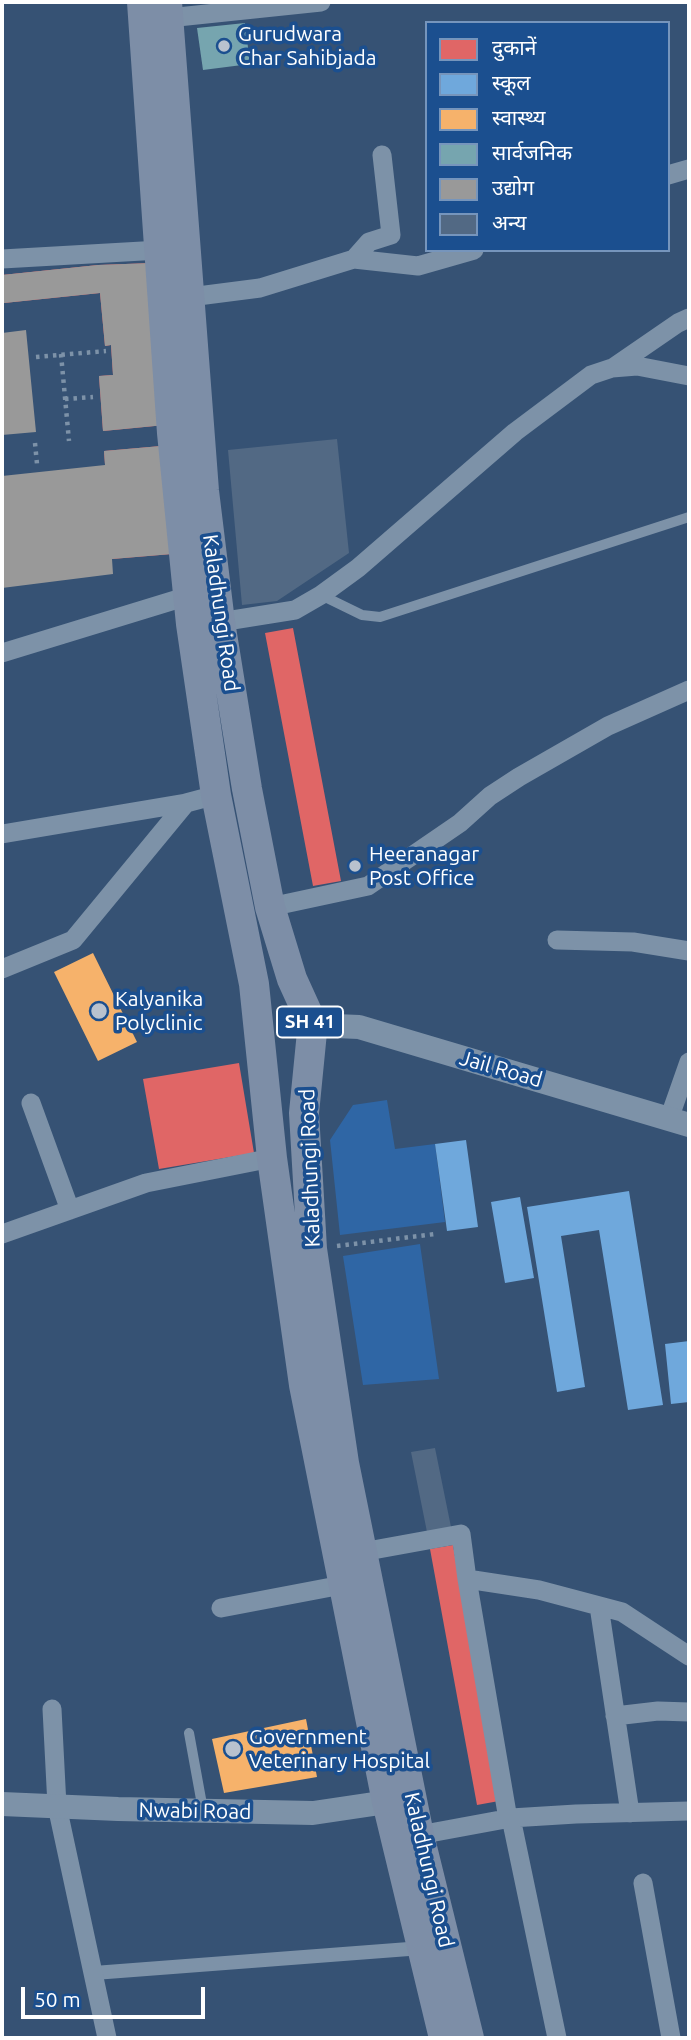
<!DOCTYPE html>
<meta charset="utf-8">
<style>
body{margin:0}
#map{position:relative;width:691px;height:2040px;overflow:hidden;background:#365274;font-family:Ubuntu,"Noto Sans Devanagari",sans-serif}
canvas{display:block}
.frame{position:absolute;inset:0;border:4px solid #fff;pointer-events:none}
.legend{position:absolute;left:425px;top:21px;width:245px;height:231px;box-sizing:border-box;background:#1b4f8f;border:2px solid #7695bc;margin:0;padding:9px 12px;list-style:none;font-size:21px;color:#fff}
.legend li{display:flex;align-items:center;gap:14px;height:35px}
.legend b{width:35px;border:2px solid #7695bc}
.scale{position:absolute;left:21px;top:1987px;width:184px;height:32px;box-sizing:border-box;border:4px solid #fff;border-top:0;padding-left:9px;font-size:21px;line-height:24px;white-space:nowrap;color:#fff;-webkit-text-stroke:5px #1b4f8f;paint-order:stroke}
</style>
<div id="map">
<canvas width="691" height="2040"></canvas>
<div class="frame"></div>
<ul class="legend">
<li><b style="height:19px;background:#e06666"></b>दुकानें</li>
<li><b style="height:19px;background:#6fa8dc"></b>स्कूल</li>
<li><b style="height:19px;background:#f6b26b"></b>स्वास्थ्य</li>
<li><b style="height:19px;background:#76a5af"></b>सार्वजनिक</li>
<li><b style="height:19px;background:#999"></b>उद्योग</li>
<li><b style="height:19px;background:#526984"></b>अन्य</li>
</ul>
<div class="scale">50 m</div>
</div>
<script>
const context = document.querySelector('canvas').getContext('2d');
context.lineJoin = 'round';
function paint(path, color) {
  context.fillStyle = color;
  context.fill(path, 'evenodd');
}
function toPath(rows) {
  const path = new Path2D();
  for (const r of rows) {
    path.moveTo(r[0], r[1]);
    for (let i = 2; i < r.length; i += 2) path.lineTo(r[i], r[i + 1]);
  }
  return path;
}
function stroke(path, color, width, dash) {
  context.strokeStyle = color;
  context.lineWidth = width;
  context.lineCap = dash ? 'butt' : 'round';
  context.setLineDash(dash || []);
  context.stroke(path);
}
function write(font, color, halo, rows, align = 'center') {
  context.font = font + ' Ubuntu,sans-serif';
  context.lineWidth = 7;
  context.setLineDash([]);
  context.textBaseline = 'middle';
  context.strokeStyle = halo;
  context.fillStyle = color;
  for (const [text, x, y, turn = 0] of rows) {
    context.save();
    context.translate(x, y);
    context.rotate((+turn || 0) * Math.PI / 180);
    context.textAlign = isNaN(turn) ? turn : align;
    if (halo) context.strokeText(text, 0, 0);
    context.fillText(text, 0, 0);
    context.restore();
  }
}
paint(toPath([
 [387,1100,395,1149,435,1144,445,1222,340,1235,330,1140,353,1105],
 [420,1244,439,1379,363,1385,343,1256]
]), '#2f66a5');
paint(toPath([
 [152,263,165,425,103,431,99,376,113,375,111,345,105,346,100,293,4,303,2,275,98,265],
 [161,446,172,554,112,559,104,451],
 [293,628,341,881,313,886,265,633],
 [239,1063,254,1153,159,1169,143,1079],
 [453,1545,499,1801,477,1805,430,1549]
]), '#e06666');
paint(toPath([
 [466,1140,478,1227,447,1231,435,1144],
 [629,1191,663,1405,628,1410,599,1230,561,1236,585,1387,557,1392,527,1207],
 [520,1197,534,1278,505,1283,491,1202],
 [689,1341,689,1402,671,1404,665,1344]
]), '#6fa8dc');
paint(toPath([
 [93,953,137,1042,98,1061,54,972],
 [306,1719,317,1777,224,1793,212,1739]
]), '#f6b26b');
paint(toPath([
 [245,23,250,64,203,70,197,28]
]), '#76a5af');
paint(toPath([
 [152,263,165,425,103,431,99,376,113,375,111,345,105,346,100,293,4,303,2,275,98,265],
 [26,330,36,432,2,435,2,333],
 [161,446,172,554,112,559,113,574,2,588,2,476,105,465,104,451]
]), '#999');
paint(toPath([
 [337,439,349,553,277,601,242,605,228,450],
 [435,1448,451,1527,427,1532,411,1452]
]), '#526984');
stroke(toPath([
 [61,354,69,441],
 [36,357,106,351],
 [65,399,93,397],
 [35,443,37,464],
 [337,1246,435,1234]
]), '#7d92a8', 4.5, [3.5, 5]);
stroke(toPath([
 [321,595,362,615,380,617,689,517],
 [189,1733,203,1810]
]), '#7d92a8', 10);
stroke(toPath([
 [94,1973,422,1948]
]), '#7d92a8', 14);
stroke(toPath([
 [168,18,321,2],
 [668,175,689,169],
 [2,259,160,250],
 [354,259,369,242,391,235,382,155],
 [190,297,260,288,354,259,418,266,474,250],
 [614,367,678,323,689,318],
 [220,622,295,610,321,595,358,568,515,432,591,375,612,368,637,366,689,376],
 [2,653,188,596],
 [2,834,186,803],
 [270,907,368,886,460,823,490,796,519,777,608,726,689,690],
 [557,940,633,942,689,951],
 [2,969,73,940,186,803,216,795],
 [31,1103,70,1210],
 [669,1119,689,1062],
 [2,1234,146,1183,272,1158],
 [362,1552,461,1534,467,1579,539,1590,622,1612,689,1656],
 [467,1579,508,1819],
 [599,1606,630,1813],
 [221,1608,342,1585],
 [52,1709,57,1806,107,2038],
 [615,1716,658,1711,689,1712],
 [511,1818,557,2038],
 [419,1835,511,1818,576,1814,689,1811],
 [643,1883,671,2038]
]), '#7d92a8', 19);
stroke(toPath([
 [311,1025,359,1027,689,1125],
 [2,1804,118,1809,313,1813,387,1802]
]), '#7d92a8', 24);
stroke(toPath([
 [142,2,172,433,191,624,216,795,254,984,272,1158,304,1385,387,1802,444,2038],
 [167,2,204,491,220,622,247,789,270,907,292,979,307,1012,312,1032,304,1113,312,1249,344,1463,362,1552,419,1835,469,2038]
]), '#7d8ea7', 30);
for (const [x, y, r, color] of [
 [224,46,7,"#b9c2ce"],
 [355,866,7,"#b9c2ce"],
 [99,1011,9,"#b9c2ce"],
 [233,1749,9,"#b9c2ce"]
]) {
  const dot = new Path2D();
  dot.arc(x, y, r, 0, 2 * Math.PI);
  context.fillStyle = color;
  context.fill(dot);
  stroke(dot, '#1b4f8f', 2.5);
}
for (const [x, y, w] of [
 [310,1022,66]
]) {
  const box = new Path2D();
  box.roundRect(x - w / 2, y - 15.5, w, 31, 5);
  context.fillStyle = '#1b4f8f';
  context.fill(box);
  stroke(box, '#fff', 2);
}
write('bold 19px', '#fff', null, [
 ["SH 41",310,1022]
]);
write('21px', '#fff', '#1b4f8f', [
 ["Gurudwara",238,34],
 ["Char Sahibjada",238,58],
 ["Heeranagar",369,854],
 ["Post Office",369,878],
 ["Kalyanika",115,999],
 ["Polyclinic",115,1023],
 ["Government",249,1737],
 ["Veterinary Hospital",249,1761]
], 'left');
write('21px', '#fff', '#1b4f8f', [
 ["Kaladhungi Road",221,613,82],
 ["Jail Road",501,1069,16],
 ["Kaladhungi Road",310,1168,-92],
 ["Nwabi Road",195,1811,1],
 ["Kaladhungi Road",429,1870,77]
]);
</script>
